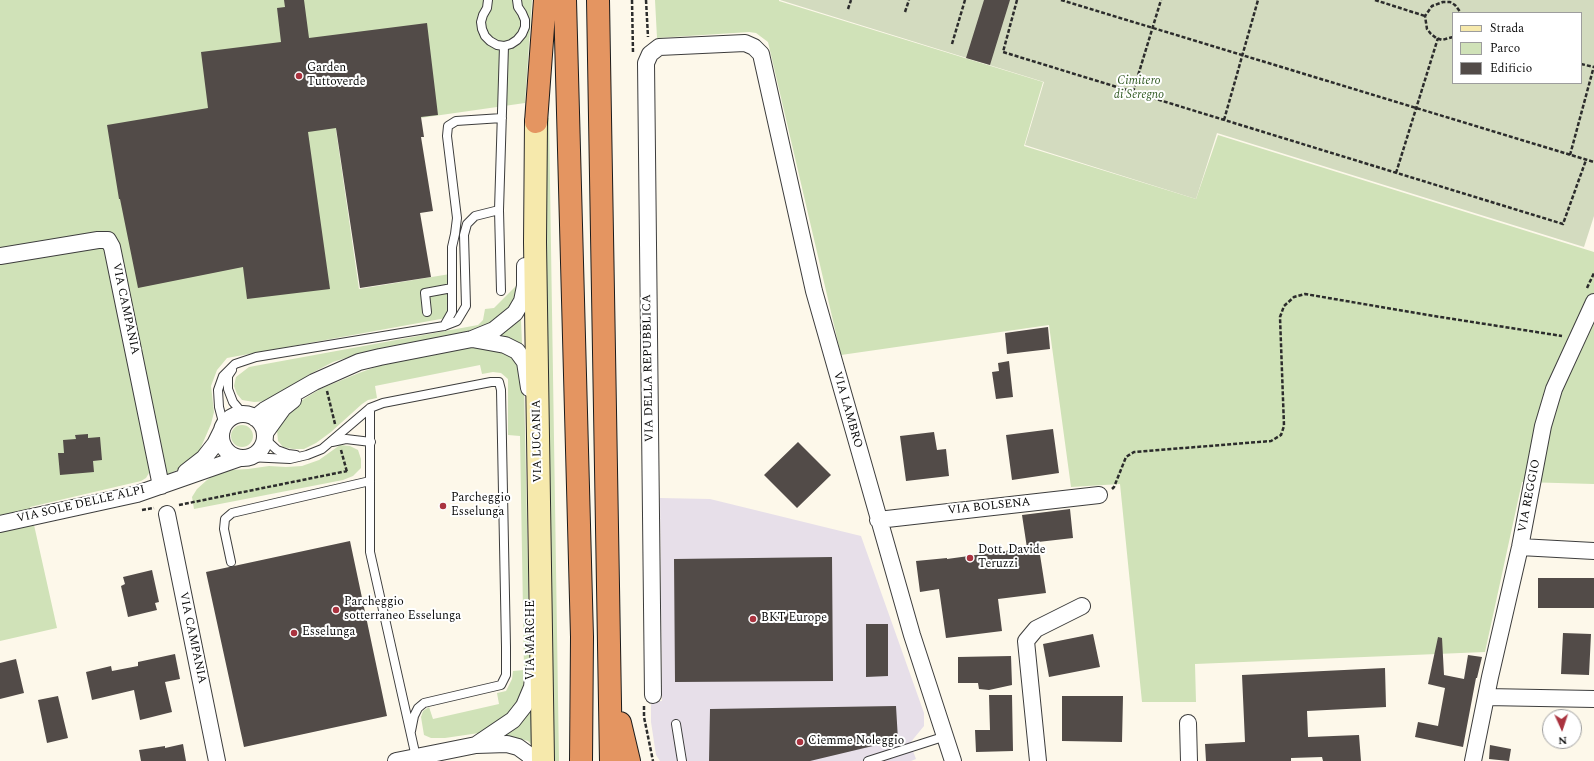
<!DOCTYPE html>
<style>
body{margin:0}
#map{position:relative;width:1594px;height:761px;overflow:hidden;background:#fdf8ea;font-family:Spectral,serif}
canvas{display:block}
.legend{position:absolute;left:1452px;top:12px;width:130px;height:72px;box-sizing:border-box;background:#fff;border:1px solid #9d9d9d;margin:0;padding:5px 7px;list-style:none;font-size:12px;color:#0a0a0a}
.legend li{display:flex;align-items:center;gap:8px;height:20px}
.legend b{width:20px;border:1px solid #9d9d9d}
.north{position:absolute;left:1542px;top:709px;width:40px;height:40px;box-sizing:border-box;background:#fff;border:1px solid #9d9d9d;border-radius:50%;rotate:177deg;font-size:11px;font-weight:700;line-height:16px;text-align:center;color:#0a0a0a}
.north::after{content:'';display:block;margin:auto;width:14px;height:18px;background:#aa333f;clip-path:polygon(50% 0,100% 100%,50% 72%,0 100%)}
</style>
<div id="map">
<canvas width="1594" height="761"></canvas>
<ul class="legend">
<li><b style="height:5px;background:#f6e9ac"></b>Strada</li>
<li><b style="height:11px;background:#d0e2b8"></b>Parco</li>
<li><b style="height:11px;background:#524b48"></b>Edificio</li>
</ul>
<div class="north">N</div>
</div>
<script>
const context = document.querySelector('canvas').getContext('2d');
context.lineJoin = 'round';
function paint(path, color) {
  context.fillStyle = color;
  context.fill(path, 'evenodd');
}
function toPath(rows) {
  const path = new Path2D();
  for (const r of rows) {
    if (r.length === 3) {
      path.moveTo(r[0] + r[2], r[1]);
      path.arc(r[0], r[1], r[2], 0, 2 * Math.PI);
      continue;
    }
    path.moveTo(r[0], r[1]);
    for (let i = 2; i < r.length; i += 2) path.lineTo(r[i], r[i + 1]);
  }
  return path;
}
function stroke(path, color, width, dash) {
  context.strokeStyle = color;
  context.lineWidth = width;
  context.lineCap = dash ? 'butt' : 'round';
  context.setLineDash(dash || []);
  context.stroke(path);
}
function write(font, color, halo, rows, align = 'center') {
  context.font = font + ' Spectral,serif';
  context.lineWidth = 4;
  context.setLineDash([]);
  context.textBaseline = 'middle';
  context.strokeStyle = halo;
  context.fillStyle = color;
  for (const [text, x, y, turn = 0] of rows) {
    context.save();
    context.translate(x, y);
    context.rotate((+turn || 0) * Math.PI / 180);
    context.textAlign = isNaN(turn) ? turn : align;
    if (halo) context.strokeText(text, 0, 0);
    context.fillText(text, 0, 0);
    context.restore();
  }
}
paint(toPath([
 [660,498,710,499,861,536,924,713,924,726,910,743,916,759,911,761,660,761,656,755,651,722,651,702,662,701]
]), '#e7dfe9');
paint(toPath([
 [0,0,532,0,525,103,336,130,359,289,450,274,457,316,227,358,217,370,211,386,214,412,211,424,198,454,187,465,163,477,130,376,149,468,149,473,146,478,141,481,30,507,57,628,0,641],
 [655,0,779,0,779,1,1043,82,1024,146,1196,199,1218,135,1594,252,1594,484,1522,482,1485,652,1195,664,1196,702,1142,702,1120,484,1071,487,1049,325,841,355,768,42,756,33,749,32,657,38],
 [544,117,549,118,559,761,548,761],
 [519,283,512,308,500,319,469,332,387,347,358,354,333,362,310,374,268,401,254,402,242,400,237,394,234,386,236,377,249,367,478,325,483,320,485,309,494,308],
 [519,319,521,320,522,344,519,344,511,339,500,335,499,332,512,326],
 [475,347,493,348,515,357,521,367,524,384,530,661,524,692,513,709,501,720,479,733,445,738,431,738,424,735,421,717,423,711,429,707,433,719,499,704,497,693,506,691,512,679,513,671,524,670,520,436,508,435,508,379,501,373,493,372,482,374,480,365,375,386,377,398,368,400,362,404,331,432,316,443,304,449,293,449,283,447,278,441,277,430,287,413,299,402,320,389,359,373,381,365],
 [242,436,11],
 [340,445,350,446,358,450,361,459,361,468,353,476,343,480,194,509,192,497,197,489,207,480,220,472,231,470,248,469,269,466,286,467,302,466,319,460],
 [533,707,533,746,528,741,507,735,507,731]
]), '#d0e2b8');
paint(toPath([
 [780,0,1594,0,1594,216,1584,247,1217,133,1196,199,1025,145,1044,82],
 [1453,13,1581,13,1581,83,1453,83]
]), '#d3dbbf');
paint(toPath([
 [284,0,304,0,309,38,427,23,438,115,421,117,424,137,421,137,433,211,420,213,431,277,360,288,336,128,308,132,330,289,247,299,243,267,138,288,120,199,119,199,107,125,208,108,201,52,281,42,277,8,285,7],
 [984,0,1010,0,990,65,966,58],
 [1048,327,1050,349,1007,354,1005,333],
 [1009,361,1013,397,996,399,992,372,999,371,998,363],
 [1053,429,1059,473,1012,480,1006,435],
 [934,432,937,450,946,449,949,476,906,481,900,436],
 [88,434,88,438,100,437,102,460,93,461,94,472,60,475,58,453,64,453,63,440,76,439,75,435],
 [798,442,831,475,797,508,764,475],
 [1070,509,1073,538,1038,542,1046,593,998,599,1002,631,946,638,939,589,920,592,916,561,947,558,947,559,1027,548,1022,515],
 [350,541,387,716,244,747,206,572],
 [832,557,833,681,675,682,674,559],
 [152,570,159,602,155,603,157,610,128,617,121,586,125,584,123,577],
 [1538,578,1594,578,1594,608,1538,608],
 [866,624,888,624,888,676,866,677],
 [1563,633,1591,634,1589,675,1561,674],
 [1093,634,1100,667,1049,677,1043,644],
 [1438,637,1442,638,1444,675,1464,679,1468,655,1482,657,1477,678,1476,678,1463,747,1415,737,1418,722,1438,726,1445,688,1428,684],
 [175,654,180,679,165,682,172,712,140,720,134,690,92,700,86,672,111,666,112,671,138,666,138,662],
 [1011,656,1012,685,989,690,979,689,978,683,958,683,958,657],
 [16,659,24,693,0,699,0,663],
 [1385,668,1386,707,1307,711,1308,737,1359,735,1361,761,1323,761,1322,757,1291,758,1291,761,1206,761,1205,744,1245,742,1242,675],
 [989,695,1012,695,1013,751,976,752,975,730,990,730],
 [58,696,68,738,47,743,38,700],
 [1062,696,1123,696,1122,742,1062,741],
 [896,706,898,740,810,761,709,761,710,709],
 [183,744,186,761,141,761,139,750,165,746,165,748],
 [1490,745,1511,749,1509,761,1489,759]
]), '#524b48');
const lane = toPath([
 [488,0,487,8,483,15,481,22,482,29,485,36,490,41,497,45,504,46,511,44,517,40,522,34,525,27,525,20,522,13,518,7,517,0],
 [501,291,499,210,504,46],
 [427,312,425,293,452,288],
 [444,326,452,312,452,247,455,234,457,218,447,136,448,126,456,121,502,118],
 [232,370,228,376,228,389,233,402,244,415],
 [370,408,370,552,416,757],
 [224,426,219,407,218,390,223,376,235,364,256,357,444,326,457,321,466,306,464,235,467,224,475,216,499,210],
 [265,439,277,450,288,454,296,455],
 [332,442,346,439,371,442],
 [248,457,290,459,307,455,322,449,370,408,383,403,491,382,499,382,501,390,506,647,506,675,501,685,424,703,418,708,414,716,411,731],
 [231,562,224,529,225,519,232,513,370,481],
 [676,724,682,761],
 [868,761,946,736]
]);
const street = toPath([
 [0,256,98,240,108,240,112,247,161,486],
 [472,339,505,345,517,351,525,362,529,388],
 [243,436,22],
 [255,418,265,410,314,382,359,362,380,357,472,339,494,330,515,313,522,301,525,286,525,266],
 [265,433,283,408,293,400],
 [186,472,204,458,215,444,222,430],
 [167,514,217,761],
 [878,520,1099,495],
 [0,524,137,494,240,458],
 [1520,547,1594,551],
 [653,695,646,63,650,54,659,47,745,43,754,47,761,54,814,291,912,635,953,761],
 [1486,697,1594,699],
 [1188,723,1189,761],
 [476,745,513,720,524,706,532,687,534,669],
 [396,761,476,745,507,744,518,747,529,755,532,761],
 [1038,761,1026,641,1036,629,1082,606],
 [1473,761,1490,677,1520,547,1543,426,1554,389,1594,302]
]);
const secondary = toPath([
 [536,122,535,242,543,761]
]);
const highway = toPath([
 [565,0,582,637,581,761],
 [598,0,611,761],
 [536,122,545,0],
 [620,723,629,761]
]);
stroke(lane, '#3d3d3d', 10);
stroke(street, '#3d3d3d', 18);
stroke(secondary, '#2c2c2c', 24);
stroke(highway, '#1b1b1b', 24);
stroke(toPath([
 [632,0,633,53],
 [646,0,648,37],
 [1017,0,1003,52,1563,224,1586,160],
 [1061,0,1594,162],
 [1375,0,1425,16],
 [848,9,851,0],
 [905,12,909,0],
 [1453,37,1442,40,1436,38,1431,34,1427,29,1425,16,1432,6,1443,2,1450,2,1455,5,1461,13],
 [952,44,965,0],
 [1581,64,1594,67],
 [1133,92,1161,0],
 [1224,120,1258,0],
 [1570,155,1594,66],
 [1396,173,1438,38],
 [1587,288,1594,273],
 [327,391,335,424],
 [341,450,347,472],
 [1112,489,1114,487,1126,457,1134,452,1271,441,1281,435,1284,426,1280,317,1284,306,1294,297,1305,294,1434,316,1562,336],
 [179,505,347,471],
 [142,510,154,508],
 [644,706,644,717,653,761]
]), '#2c2c2c', 2.5, [4, 2]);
stroke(lane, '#fff', 8);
stroke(street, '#fff', 16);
stroke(secondary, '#f6e9ac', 22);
stroke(highway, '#e49561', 22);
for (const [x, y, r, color] of [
 [299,76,4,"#aa333f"],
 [443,506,4,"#aa333f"],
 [970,558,4,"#aa333f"],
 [336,610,4,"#aa333f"],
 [753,619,4,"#aa333f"],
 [294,633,4,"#aa333f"],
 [800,742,4,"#aa333f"]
]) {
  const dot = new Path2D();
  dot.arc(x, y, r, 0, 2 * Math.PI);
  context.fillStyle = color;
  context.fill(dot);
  stroke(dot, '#fff', 1.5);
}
write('12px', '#0a0a0a', '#fff', [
 ["Garden",307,69],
 ["Tuttoverde",307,83],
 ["Parcheggio",451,499],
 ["Esselunga",451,513],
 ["Dott. Davide",978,551],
 ["Teruzzi",978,565],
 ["Parcheggio",344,603],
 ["sotterraneo Esselunga",344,617],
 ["BKT Europe",761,619],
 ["Esselunga",302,633],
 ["Ciemme Noleggio",808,742]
], 'left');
write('italic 12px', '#315a23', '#fff', [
 ["Cimitero",1139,82],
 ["di Seregno",1139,96]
]);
write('12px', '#0a0a0a', '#fff', [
 ["VIA CAMPANIA",125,309,78],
 ["VIA DELLA REPUBBLICA",649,368,-91],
 ["VIA LAMBRO",847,410,74],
 ["VIA LUCANIA",538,441,-91],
 ["VIA REGGIO",1530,496,-79],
 ["VIA SOLE DELLE ALPI",81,505,-13],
 ["VIA BOLSENA",989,507,-6],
 ["VIA CAMPANIA",192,638,78],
 ["VIA MARCHE",532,640,-90]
]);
</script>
